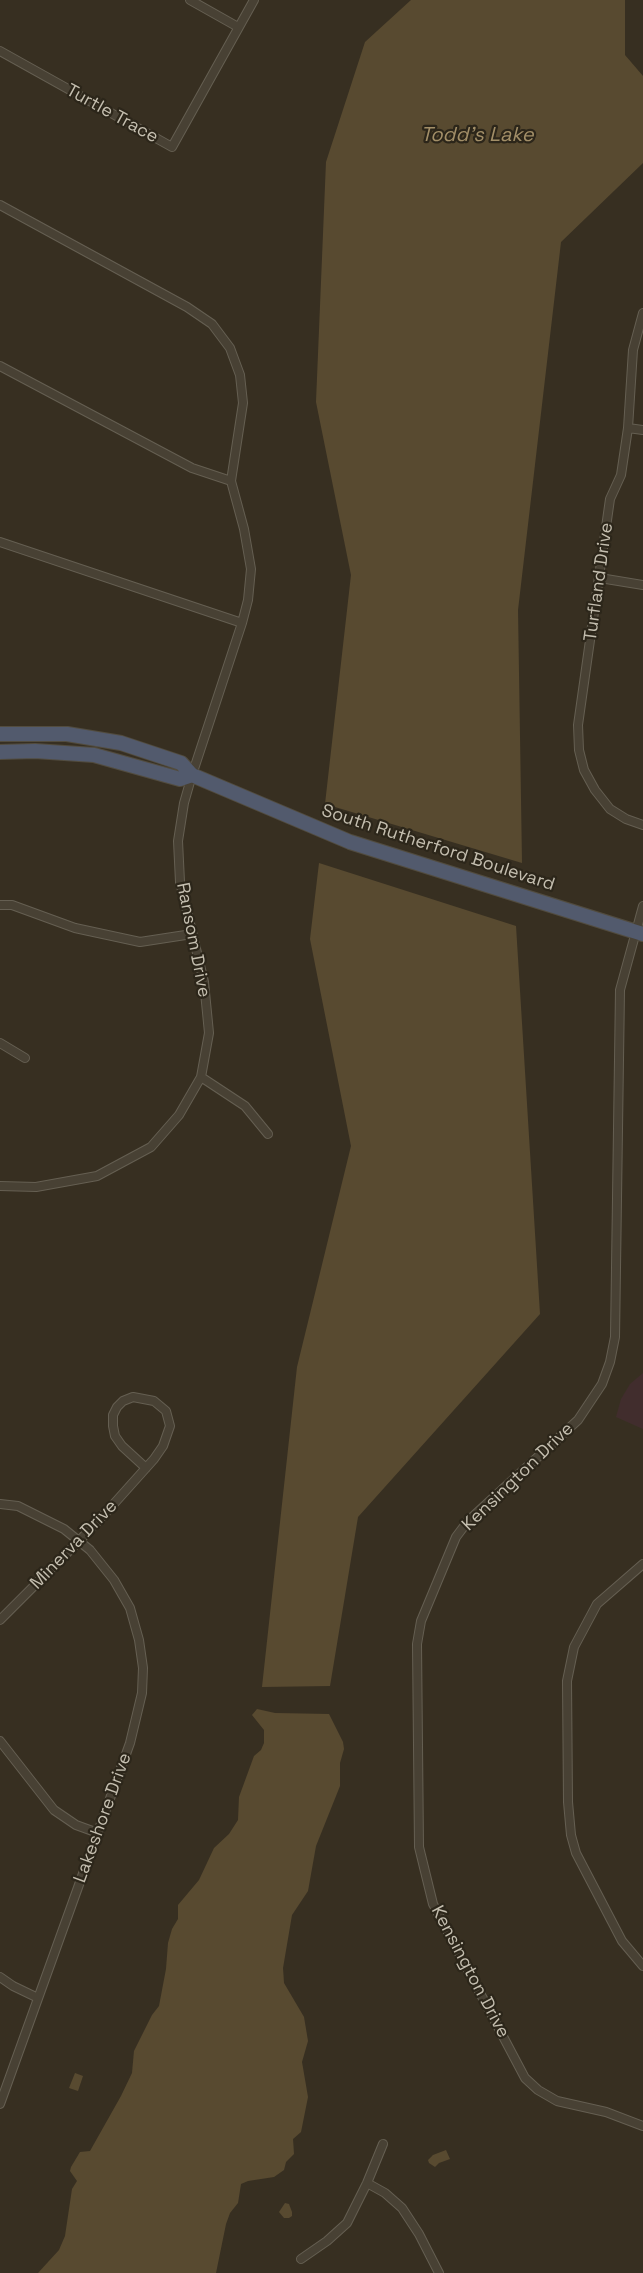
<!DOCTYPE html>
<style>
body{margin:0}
canvas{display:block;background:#372f21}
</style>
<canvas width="643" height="2273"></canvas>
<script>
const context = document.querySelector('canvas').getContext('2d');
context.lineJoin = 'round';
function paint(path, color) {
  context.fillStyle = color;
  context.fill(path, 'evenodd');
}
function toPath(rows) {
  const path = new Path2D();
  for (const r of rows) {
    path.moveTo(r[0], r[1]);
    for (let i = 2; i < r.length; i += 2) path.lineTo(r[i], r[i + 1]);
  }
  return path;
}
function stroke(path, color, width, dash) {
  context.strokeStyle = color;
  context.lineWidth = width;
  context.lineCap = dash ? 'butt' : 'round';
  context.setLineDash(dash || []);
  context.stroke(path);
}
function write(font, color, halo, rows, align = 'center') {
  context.font = font + ' "Space Grotesk",sans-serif';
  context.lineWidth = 4.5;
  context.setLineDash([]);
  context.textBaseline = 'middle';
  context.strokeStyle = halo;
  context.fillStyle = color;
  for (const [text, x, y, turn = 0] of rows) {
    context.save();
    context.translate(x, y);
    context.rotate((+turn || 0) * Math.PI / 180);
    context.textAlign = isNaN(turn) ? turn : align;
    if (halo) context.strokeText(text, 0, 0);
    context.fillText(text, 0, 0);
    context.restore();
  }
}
paint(toPath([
 [643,1373,643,1429,616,1417,621,1399,630,1384]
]), '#412d2d');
paint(toPath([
 [411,0,625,0,625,55,643,76,643,163,561,242,518,610,522,863,325,804,351,575,316,402,326,162,365,42],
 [319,863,516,926,540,1314,358,1517,330,1686,262,1687,297,1367,351,1146,310,939],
 [257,1709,275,1713,329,1714,343,1742,344,1749,340,1763,340,1786,316,1846,308,1891,292,1915,283,1968,284,1983,304,2017,308,2041,302,2062,308,2097,301,2132,293,2139,294,2154,286,2162,284,2170,274,2177,248,2181,241,2184,238,2203,230,2213,226,2224,216,2273,38,2273,59,2250,65,2236,72,2189,77,2181,70,2171,71,2167,80,2152,90,2151,121,2096,132,2073,134,2051,152,2015,159,2006,166,1969,168,1943,172,1929,178,1919,178,1905,199,1880,214,1848,229,1834,238,1820,239,1797,254,1756,261,1750,264,1743,264,1730,252,1715],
 [75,2073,83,2076,78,2091,69,2088],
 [446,2150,450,2159,439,2163,435,2167,429,2163,428,2160,433,2155],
 [285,2203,289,2204,292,2212,292,2216,289,2218,284,2218,279,2212]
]), '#584a30');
const street = toPath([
 [190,0,238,27],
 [0,51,172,147,254,0],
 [0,205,187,307,212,324,230,348,240,375,243,403,231,481,192,468,0,366],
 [643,313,633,350,628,428,621,475,610,499,578,725,579,750,584,770,595,790,610,809,626,819,643,825],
 [628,428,643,430],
 [0,542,242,623,248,600,251,569,244,529,231,481],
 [600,578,643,585],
 [0,905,12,905,75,928,140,942,192,934],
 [643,906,620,990,615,1337,610,1362,602,1384,578,1420,468,1521,456,1537,421,1621,417,1644,419,1847,433,1904,525,2078,538,2090,557,2101,606,2112,643,2126],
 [0,1043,25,1058],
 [201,1077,245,1106,268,1134],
 [0,1186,36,1187,97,1176,151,1147,179,1115,201,1077,209,1033,204,982,180,882,178,841,184,803,192,775,242,623],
 [0,1504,18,1506,64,1529,90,1550,114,1580,130,1608,139,1640,143,1668,142,1693,130,1743,0,2104],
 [643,1564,597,1604,574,1647,567,1681,568,1802,571,1835,576,1853,622,1941,643,1966],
 [0,1620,80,1540,111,1507,154,1459,163,1446,170,1426,166,1411,154,1401,133,1397,123,1401,117,1407,113,1415,113,1426,115,1436,122,1446,146,1468],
 [0,1741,54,1810,76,1825,98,1833],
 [0,1977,13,1986,38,1998],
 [367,2183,385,2193,402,2208,419,2234,439,2273],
 [301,2259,327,2241,347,2223,367,2183,383,2144]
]);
const highway = toPath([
 [0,734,67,734,121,743,181,763,192,775,350,842,643,934],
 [0,752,35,751,94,755,180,779,192,775]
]);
stroke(street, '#655f52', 10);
stroke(highway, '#524c3f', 16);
stroke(street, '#484134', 8);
stroke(highway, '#525a6d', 14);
write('18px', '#c4beaf', '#2c261a', [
 ["Turtle Trace",112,114,29],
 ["Turfland Drive",599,582,-82],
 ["South Rutherford Boulevard",438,848,18],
 ["Ransom Drive",193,940,79],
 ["Kensington Drive",518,1477,-44],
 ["Minerva Drive",74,1545,-46],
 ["Lakeshore Drive",103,1818,-70],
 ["Kensington Drive",470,1972,62]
]);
write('italic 20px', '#a38f68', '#2c261a', [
 ["Todd's Lake",477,136]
]);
</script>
